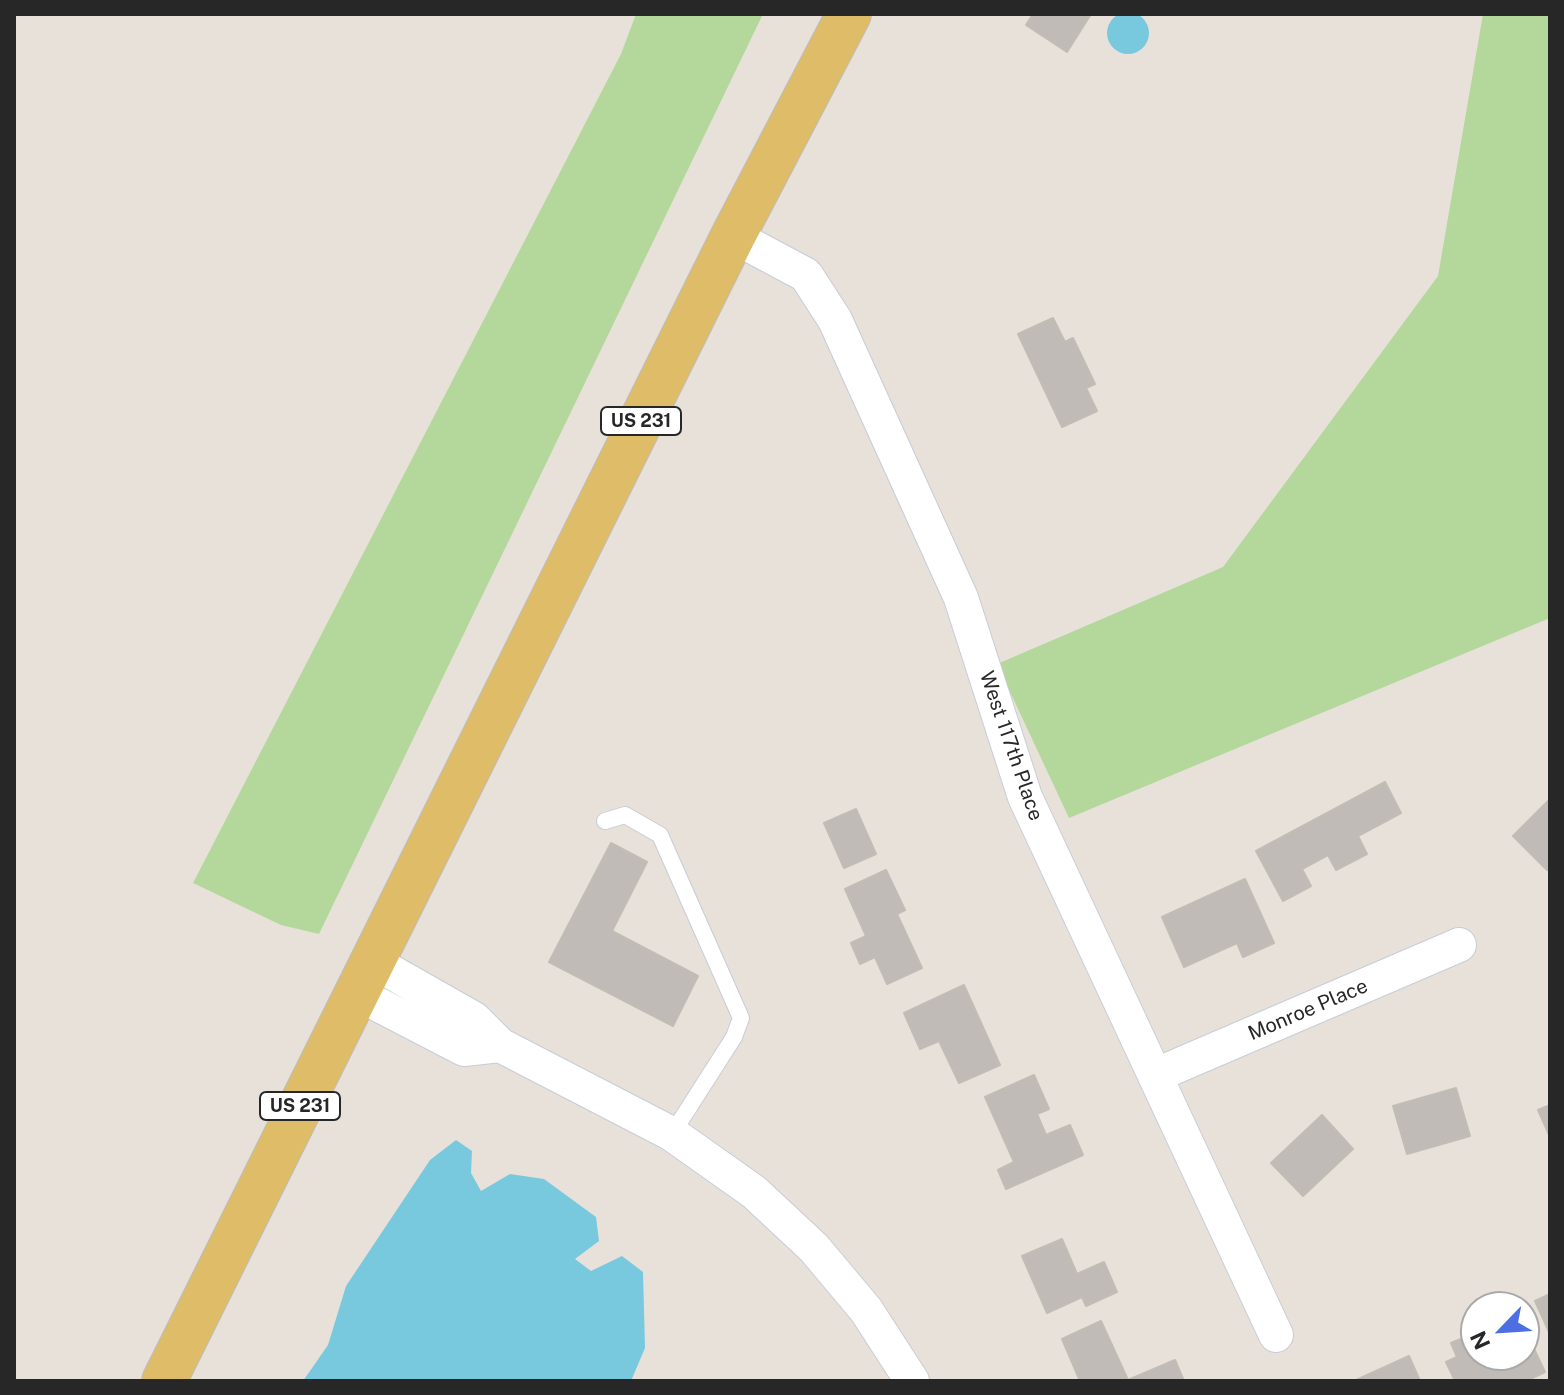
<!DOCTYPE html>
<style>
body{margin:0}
#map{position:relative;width:1564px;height:1395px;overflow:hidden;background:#e8e1da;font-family:"Public Sans",sans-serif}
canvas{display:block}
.frame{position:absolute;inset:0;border:16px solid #272727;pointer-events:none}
.north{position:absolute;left:1460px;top:1291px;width:80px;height:80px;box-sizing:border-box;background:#fff;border:2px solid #a9a9a9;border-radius:50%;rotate:245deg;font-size:22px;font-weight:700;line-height:32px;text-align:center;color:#272727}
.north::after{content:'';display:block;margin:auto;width:28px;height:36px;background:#4c70e3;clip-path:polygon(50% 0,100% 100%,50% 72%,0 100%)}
</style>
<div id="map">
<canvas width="1564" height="1395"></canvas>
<div class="frame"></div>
<div class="north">N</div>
</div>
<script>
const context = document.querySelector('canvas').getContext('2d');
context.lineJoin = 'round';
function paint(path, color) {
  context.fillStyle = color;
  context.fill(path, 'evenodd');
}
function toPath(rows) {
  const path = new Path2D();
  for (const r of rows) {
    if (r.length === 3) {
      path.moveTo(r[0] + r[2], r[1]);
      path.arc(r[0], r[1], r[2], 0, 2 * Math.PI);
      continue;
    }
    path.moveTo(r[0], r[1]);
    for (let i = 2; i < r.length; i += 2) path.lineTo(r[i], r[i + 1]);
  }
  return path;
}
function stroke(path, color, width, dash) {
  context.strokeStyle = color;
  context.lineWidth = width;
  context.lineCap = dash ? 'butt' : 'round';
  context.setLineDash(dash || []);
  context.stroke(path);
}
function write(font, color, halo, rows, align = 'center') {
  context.font = font + ' "Public Sans",sans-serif';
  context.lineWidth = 7;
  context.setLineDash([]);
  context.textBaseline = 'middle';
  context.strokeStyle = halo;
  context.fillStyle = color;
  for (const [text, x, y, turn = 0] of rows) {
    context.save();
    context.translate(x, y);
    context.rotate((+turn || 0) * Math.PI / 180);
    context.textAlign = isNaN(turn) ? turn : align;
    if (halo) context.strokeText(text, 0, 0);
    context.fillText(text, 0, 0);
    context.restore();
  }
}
paint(toPath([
 [636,14,763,14,319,934,281,925,193,883,621,54],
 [1483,14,1550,14,1550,618,1069,818,997,664,1223,567,1438,276]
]), '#b4d89c');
paint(toPath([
 [1128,33,21],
 [456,1140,472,1151,471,1173,481,1191,510,1174,544,1179,596,1217,599,1241,575,1259,591,1271,622,1256,643,1272,645,1348,631,1381,303,1381,328,1345,346,1286,430,1160]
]), '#78c9de');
const building = toPath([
 [1033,14,1091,14,1067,52,1026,25,1033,14],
 [1053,318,1065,342,1073,338,1095,384,1086,388,1097,411,1062,427,1018,334,1053,318],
 [1385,782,1401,813,1358,836,1367,854,1336,870,1328,855,1302,869,1311,886,1283,901,1256,851,1385,782],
 [1550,799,1550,867,1547,870,1513,836,1550,799],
 [856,809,876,854,844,868,824,823,856,809],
 [611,843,647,862,612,931,698,976,673,1026,549,962,611,843],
 [886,870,905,910,897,914,922,968,887,984,875,957,860,964,851,943,866,936,845,889,886,870],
 [1245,879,1274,943,1243,957,1237,943,1184,967,1162,917,1245,879],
 [964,985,1000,1065,959,1083,939,1041,920,1049,904,1013,964,985],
 [1034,1075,1049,1109,1037,1114,1046,1135,1070,1125,1083,1155,1006,1189,998,1170,1014,1162,985,1097,1034,1075],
 [1456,1088,1470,1136,1407,1154,1393,1106,1456,1088],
 [1550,1105,1550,1137,1538,1110,1550,1105],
 [1322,1115,1353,1149,1303,1196,1271,1163,1322,1115],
 [1062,1239,1077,1274,1104,1262,1117,1292,1086,1306,1082,1297,1047,1313,1022,1256,1062,1239],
 [1550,1294,1550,1334,1535,1301,1550,1294],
 [1101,1321,1128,1380,1175,1360,1184,1381,1080,1381,1062,1339,1101,1321],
 [1525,1330,1545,1372,1526,1381,1455,1381,1446,1362,1457,1357,1451,1343,1468,1336,1476,1355,1524,1355,1525,1330],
 [1409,1356,1420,1381,1354,1381,1409,1356]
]);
paint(building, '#c0bbb6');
stroke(building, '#c2bcb4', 2);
const lane = toPath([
 [605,821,625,815,660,835,741,1018,734,1037,672,1134]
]);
const street = toPath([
 [733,236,806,275,835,320,961,598,1025,797,1276,1335],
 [372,961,474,1019,500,1045,672,1134,754,1192,814,1248,866,1310,912,1381],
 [356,993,464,1049,500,1045],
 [1156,1075,1459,945]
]);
const primary = toPath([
 [164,1381,733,236,849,14]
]);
stroke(lane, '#c8ccd7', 18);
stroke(street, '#c8ccd7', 36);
stroke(primary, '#bebebe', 46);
stroke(lane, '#fff', 16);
stroke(street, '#fff', 34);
stroke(primary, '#debc68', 44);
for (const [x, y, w] of [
 [641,421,80],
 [300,1106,80]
]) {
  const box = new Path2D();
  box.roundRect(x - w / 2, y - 14, w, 28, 6);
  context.fillStyle = '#fff';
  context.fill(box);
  stroke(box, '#272727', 2);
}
write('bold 18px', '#272727', null, [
 ["US 231",641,421],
 ["US 231",300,1106]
]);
write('20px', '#272727', '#fff', [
 ["West 117th Place",1011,746,71],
 ["Monroe Place",1308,1010,-23]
]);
</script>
